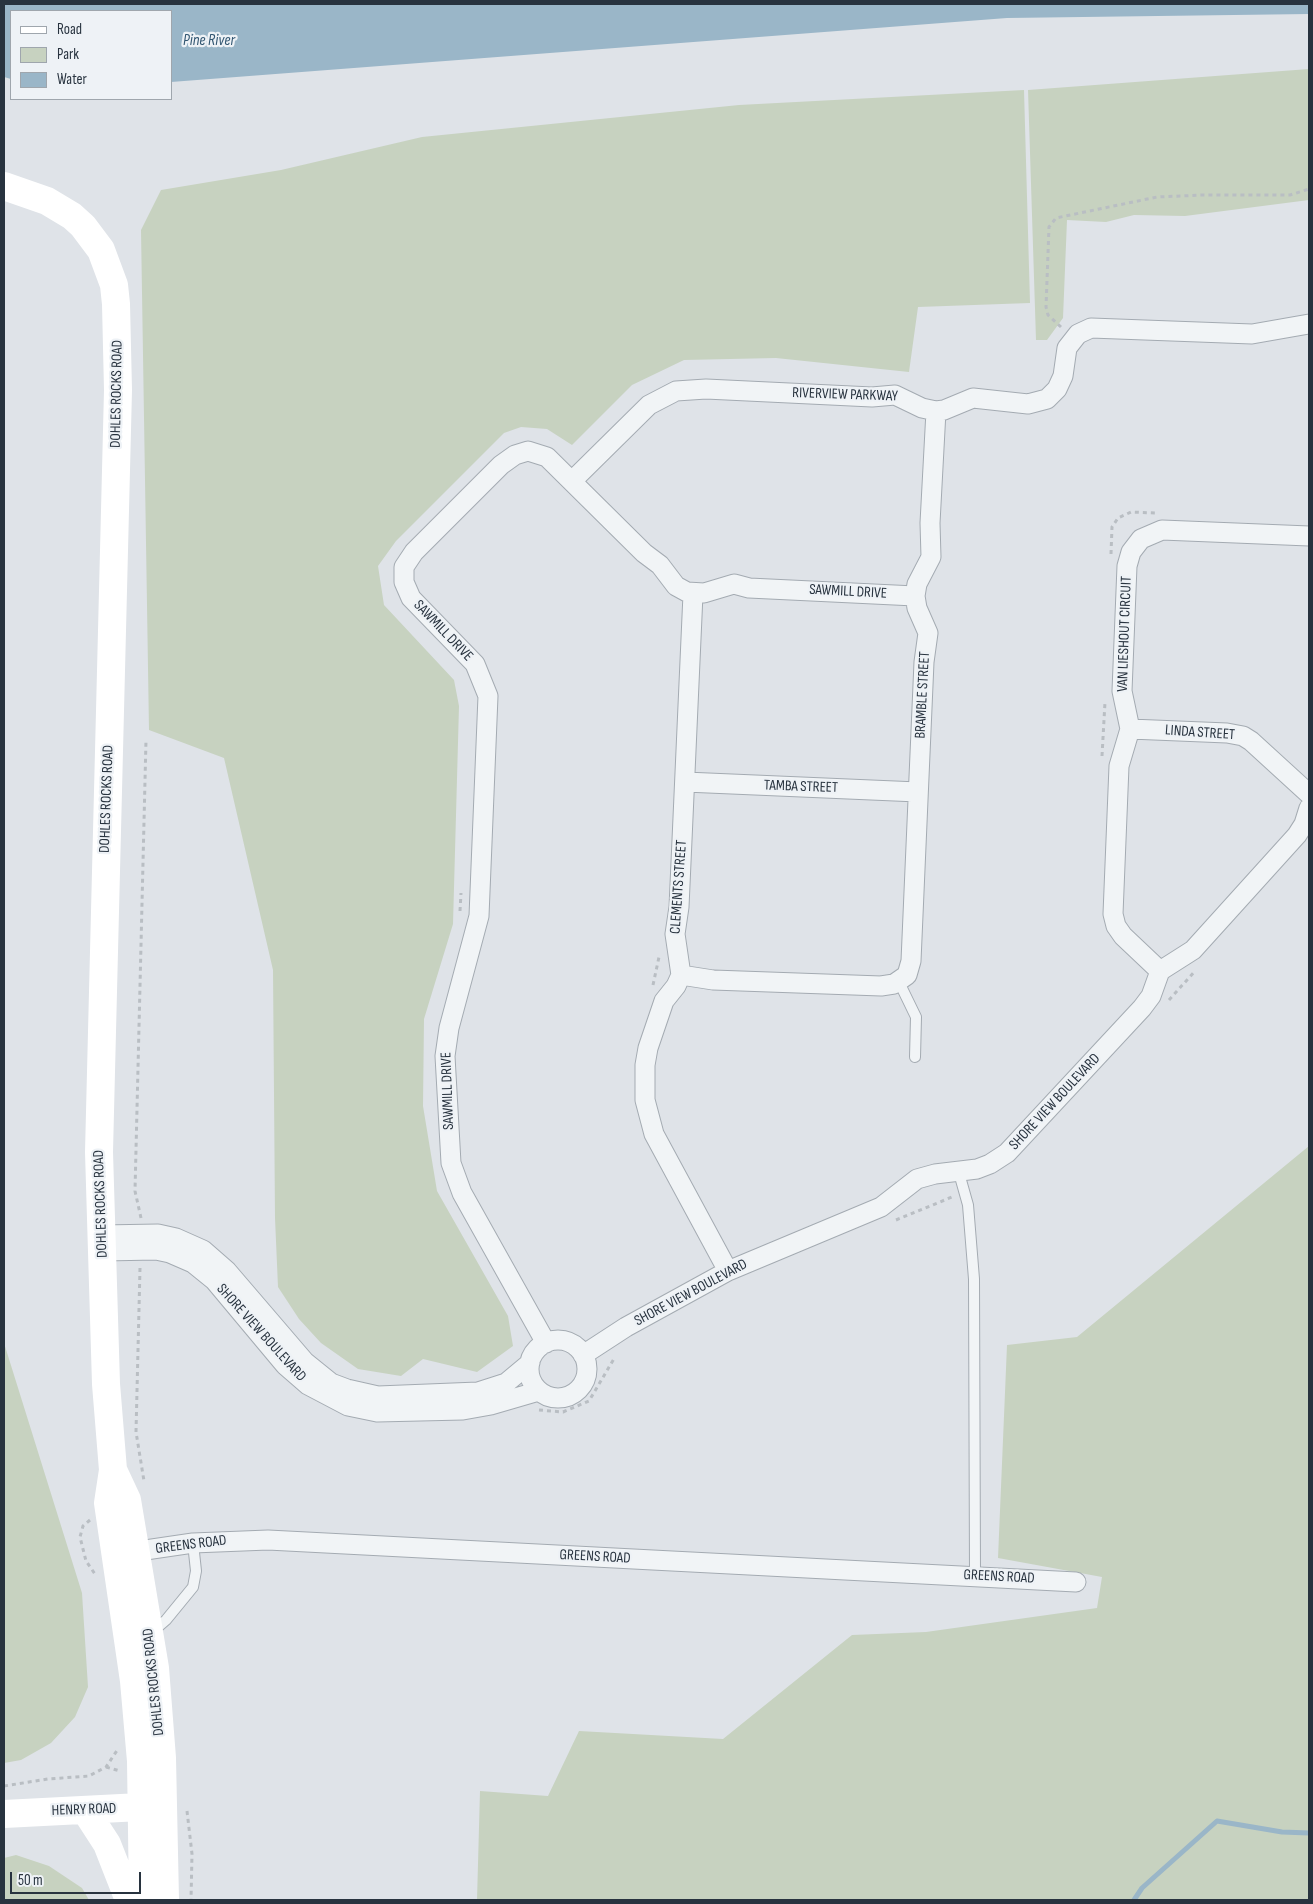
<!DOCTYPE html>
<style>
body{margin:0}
#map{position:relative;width:1313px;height:1904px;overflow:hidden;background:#dfe3e8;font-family:"Sofia Sans Condensed",sans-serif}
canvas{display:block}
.frame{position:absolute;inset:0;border:5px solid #28333f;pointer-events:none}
.legend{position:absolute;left:10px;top:10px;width:162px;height:90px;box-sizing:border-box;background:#eef2f6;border:1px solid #9fa6ad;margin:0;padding:6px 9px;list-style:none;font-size:15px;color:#28333f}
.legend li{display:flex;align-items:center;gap:10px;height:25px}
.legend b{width:25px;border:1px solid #9fa6ad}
.scale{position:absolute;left:10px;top:1872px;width:131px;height:22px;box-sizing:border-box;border:2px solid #28333f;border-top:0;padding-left:6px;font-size:15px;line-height:18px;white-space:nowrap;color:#28333f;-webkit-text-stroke:4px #eef2f6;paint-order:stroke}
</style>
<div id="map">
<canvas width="1313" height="1904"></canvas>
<div class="frame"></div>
<ul class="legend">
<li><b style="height:6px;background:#fff"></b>Road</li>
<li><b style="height:14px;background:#c7d2c0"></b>Park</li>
<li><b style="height:14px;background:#9ab6c8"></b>Water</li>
</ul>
<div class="scale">50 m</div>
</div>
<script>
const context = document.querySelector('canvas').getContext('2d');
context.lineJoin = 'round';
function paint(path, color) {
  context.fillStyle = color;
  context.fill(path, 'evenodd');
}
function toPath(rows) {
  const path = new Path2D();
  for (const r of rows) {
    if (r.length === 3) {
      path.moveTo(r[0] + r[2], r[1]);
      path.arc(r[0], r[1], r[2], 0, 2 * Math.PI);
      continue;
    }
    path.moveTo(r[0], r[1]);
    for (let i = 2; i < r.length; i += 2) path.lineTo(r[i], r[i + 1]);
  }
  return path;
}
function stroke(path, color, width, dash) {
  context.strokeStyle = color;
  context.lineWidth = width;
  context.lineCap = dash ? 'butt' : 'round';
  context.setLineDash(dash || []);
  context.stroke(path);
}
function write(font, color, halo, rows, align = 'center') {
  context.font = font + ' "Sofia Sans Condensed",sans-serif';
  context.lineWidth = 4.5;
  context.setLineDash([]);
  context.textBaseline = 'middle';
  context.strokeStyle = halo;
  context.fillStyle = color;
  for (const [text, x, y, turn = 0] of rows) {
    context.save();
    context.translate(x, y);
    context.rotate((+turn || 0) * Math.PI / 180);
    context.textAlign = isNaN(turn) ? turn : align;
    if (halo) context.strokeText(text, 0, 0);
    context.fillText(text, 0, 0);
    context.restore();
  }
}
paint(toPath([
 [1309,69,1309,200,1185,216,1134,215,1106,222,1067,220,1063,318,1047,340,1036,340,1028,90],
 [1024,90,1030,303,918,307,909,372,776,358,684,360,632,385,572,445,547,429,521,427,504,433,396,541,378,566,384,605,454,680,459,706,453,924,424,1019,423,1106,437,1191,508,1316,513,1346,477,1372,423,1359,401,1376,358,1369,321,1343,299,1319,278,1287,275,1218,273,970,224,758,149,730,141,230,161,190,281,170,422,137,739,105],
 [1309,1146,1309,1900,477,1900,480,1791,548,1796,579,1731,723,1739,852,1635,926,1632,1097,1608,1102,1577,998,1558,1007,1345,1077,1337],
 [4,1343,82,1593,88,1687,75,1717,51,1743,21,1760,4,1763],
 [16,1855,49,1866,82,1888,89,1900,4,1900,4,1858]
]), '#c7d2c0');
paint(toPath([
 [4,4,1309,4,1309,14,1007,18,171,82,171,11,11,11,11,79,4,77]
]), '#9ab6c8');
stroke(toPath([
 [1134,1900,1142,1888,1217,1821,1282,1832,1309,1833]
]), '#9ab6c8', 5);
const lane = toPath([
 [899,982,916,1017,915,1057],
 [959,1173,968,1205,974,1279,975,1575],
 [151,1633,166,1620,193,1587,196,1571,193,1543]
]);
const street = toPath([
 [572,481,649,405,676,391,706,389,872,397,895,395,922,408,936,411,944,410,973,398,1028,404,1047,399,1057,389,1063,376,1067,348,1078,334,1091,328,1252,334,1309,324],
 [693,594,679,907,675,934,681,975,676,986,664,1001,648,1048,645,1065,645,1100,654,1134,728,1271],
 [1130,729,1227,733,1243,736,1251,741,1309,794],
 [685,782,918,792],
 [1160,971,1123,936,1116,926,1113,914,1119,766,1130,729,1122,691,1127,566,1131,552,1141,539,1162,530,1309,536],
 [681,975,713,980,881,986,894,984,907,975,911,961,924,662,928,633,917,608,915,596,917,584,931,557,930,523,936,411],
 [102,1235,158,1234,176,1238,203,1250,227,1271,305,1362,331,1383,347,1389,378,1396,478,1392,506,1383,530,1363],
 [103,1251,156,1250,170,1253,193,1263,214,1280,285,1365,308,1385,348,1406,377,1412,463,1410,491,1405,539,1391],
 [558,1369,29],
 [546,1343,462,1193,451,1163,445,1056,449,1028,479,916,488,696,475,664,411,598,404,582,404,567,414,552,501,465,515,455,528,451,547,457,644,553,660,565,676,586,687,592,704,593,734,584,749,588,915,596],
 [583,1355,626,1327,728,1271,881,1207,917,1179,935,1174,977,1169,990,1164,1007,1153,1142,1008,1151,996,1160,971,1193,950,1297,835,1304,824,1309,808],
 [125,1553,193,1543,268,1540,1076,1582]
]);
stroke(lane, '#a4abb2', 12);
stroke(street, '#a4abb2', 21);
stroke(toPath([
 [1061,327,1048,315,1046,307,1049,227,1056,218,1157,197,1203,195,1290,195,1309,189],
 [1111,554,1112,527,1118,518,1131,512,1155,513],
 [1102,756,1105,702],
 [460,911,461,893],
 [653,985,659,957],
 [1169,1000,1195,971],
 [141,1218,135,1191,146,740],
 [896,1220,952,1197],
 [140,1268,136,1432,144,1481],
 [539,1410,563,1412,589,1401,615,1357],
 [90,1520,83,1526,80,1537,86,1561,95,1574],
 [106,1767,120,1771],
 [4,1786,48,1779,89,1776,106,1767,118,1749],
 [187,1811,192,1854,191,1900]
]), '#b9bec3', 3, [4, 4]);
stroke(lane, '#f1f4f6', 10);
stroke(street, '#f1f4f6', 19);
stroke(toPath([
 [4,186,47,201,72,216,83,226,101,250,114,285,116,304,118,390,99,1152,106,1384,113,1470,108,1503,134,1681,141,1761,143,1900],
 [113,1470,127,1500,155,1668,162,1758,165,1900],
 [85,1810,107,1844,127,1895,132,1900],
 [4,1814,160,1806]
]), '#fff', 28);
write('15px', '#28333f', '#eef2f6', [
 ["DOHLES ROCKS ROAD",117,394,-89],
 ["RIVERVIEW PARKWAY",845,395,2],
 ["SAWMILL DRIVE",848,592,3],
 ["SAWMILL DRIVE",443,631,46],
 ["VAN LIESHOUT CIRCUIT",1125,634,-88],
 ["BRAMBLE STREET",923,695,-87],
 ["LINDA STREET",1200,733,4],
 ["TAMBA STREET",801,787,2],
 ["DOHLES ROCKS ROAD",107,799,-88],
 ["CLEMENTS STREET",679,887,-86],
 ["SAWMILL DRIVE",448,1091,-92],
 ["SHORE VIEW BOULEVARD",1055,1102,-47],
 ["DOHLES ROCKS ROAD",101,1204,-92],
 ["SHORE VIEW BOULEVARD",691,1293,-28],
 ["SHORE VIEW BOULEVARD",261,1333,48],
 ["GREENS ROAD",191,1545,-7],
 ["GREENS ROAD",595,1557,3],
 ["GREENS ROAD",999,1577,3],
 ["DOHLES ROCKS ROAD",154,1682,-96],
 ["HENRY ROAD",84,1810,-2]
]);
write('italic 16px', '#335772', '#eef2f6', [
 ["Pine River",209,41]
]);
</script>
